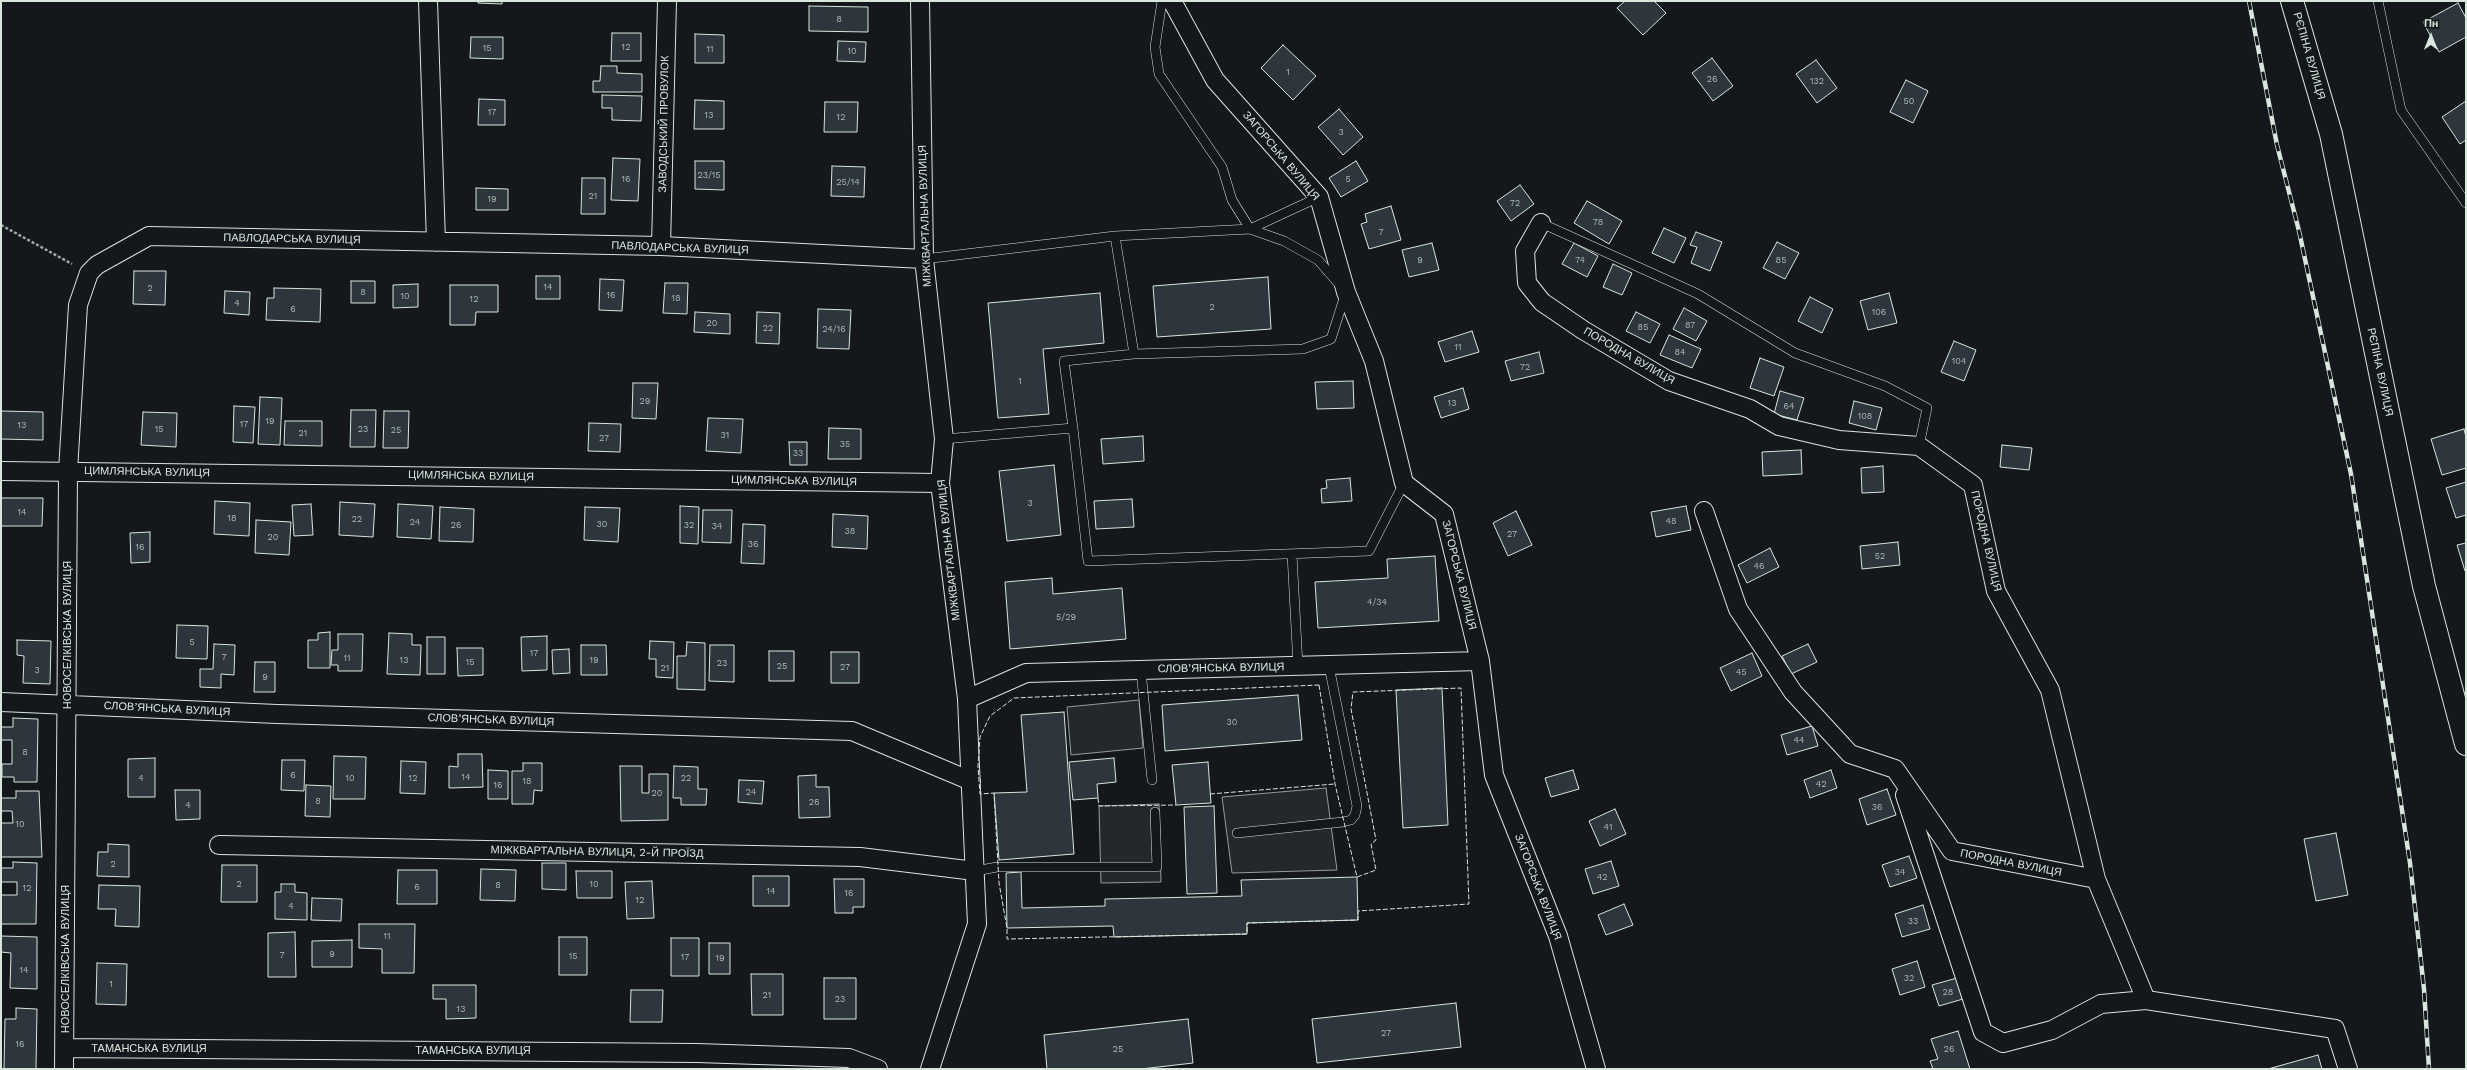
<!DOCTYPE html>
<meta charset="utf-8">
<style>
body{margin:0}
#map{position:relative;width:2467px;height:1070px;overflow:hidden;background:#14181c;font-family:"Work Sans",sans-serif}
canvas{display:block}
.frame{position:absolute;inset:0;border:2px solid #d8e6dc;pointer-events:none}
.north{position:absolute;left:2411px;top:16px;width:40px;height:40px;-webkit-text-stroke:3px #14181c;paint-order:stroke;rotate:1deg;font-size:11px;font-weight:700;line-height:16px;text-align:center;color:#d8e6dc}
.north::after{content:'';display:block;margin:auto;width:14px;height:18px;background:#d8e6dc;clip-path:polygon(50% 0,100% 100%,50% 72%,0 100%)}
</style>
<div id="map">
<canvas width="2467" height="1070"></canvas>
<div class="frame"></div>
<div class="north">Пн</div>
</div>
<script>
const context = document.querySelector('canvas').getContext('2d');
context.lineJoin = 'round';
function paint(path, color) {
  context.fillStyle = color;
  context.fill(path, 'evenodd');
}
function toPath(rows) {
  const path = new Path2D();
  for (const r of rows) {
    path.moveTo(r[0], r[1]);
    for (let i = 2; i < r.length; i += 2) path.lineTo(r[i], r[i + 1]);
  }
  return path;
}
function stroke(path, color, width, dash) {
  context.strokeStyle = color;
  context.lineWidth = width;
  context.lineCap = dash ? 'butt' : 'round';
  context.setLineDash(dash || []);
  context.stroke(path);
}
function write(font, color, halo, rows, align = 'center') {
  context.font = font + ' "Work Sans",sans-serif';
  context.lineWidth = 3;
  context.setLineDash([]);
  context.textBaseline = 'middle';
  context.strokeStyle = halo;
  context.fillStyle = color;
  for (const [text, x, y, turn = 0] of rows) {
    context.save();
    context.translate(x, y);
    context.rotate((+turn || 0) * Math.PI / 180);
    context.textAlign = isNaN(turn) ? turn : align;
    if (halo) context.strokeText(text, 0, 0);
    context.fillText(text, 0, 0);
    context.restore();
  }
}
const parking = toPath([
 [1139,700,1143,748,1071,755,1067,707,1139,700],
 [1326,788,1337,870,1232,873,1222,797,1326,788],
 [1159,804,1161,882,1101,883,1099,806,1159,804]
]);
paint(parking, '#24282b');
stroke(parking, '#939e99', 1);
const building = toPath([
 [478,1,502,1,502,4,478,3,478,1],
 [1625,1,1654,1,1666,13,1643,35,1617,8,1625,1],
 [2458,3,2466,18,2466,37,2439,52,2423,22,2458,3],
 [809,6,868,7,868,32,809,31,809,6],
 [612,33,641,33,641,61,611,61,612,33],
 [695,34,724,35,724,63,695,63,695,34],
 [471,37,503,37,503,59,470,58,471,37],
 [838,41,866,42,865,62,837,61,838,41],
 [1283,45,1316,76,1293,100,1261,68,1283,45],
 [1712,58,1733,86,1713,101,1692,73,1712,58],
 [1816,60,1837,88,1817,103,1796,74,1816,60],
 [601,66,617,66,617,73,642,74,642,92,593,92,593,81,600,81,601,66],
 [1906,80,1928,91,1913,123,1890,112,1906,80],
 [602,95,642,96,641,121,612,120,612,108,602,108,602,95],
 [479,99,505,100,505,125,478,125,479,99],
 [695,100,724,101,724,129,694,129,695,100],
 [2466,101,2466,140,2460,144,2442,117,2466,101],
 [825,102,858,102,857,132,824,132,825,102],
 [1339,109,1363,137,1343,155,1318,127,1339,109],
 [613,158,640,159,638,201,611,200,613,158],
 [695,161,724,161,724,190,695,189,695,161],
 [1356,161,1368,181,1341,197,1329,178,1356,161],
 [832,166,865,167,864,197,831,196,832,166],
 [582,178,605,178,605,214,581,214,582,178],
 [1520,185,1534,204,1511,221,1497,201,1520,185],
 [476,188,508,189,508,210,476,210,476,188],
 [1587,201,1622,221,1609,244,1574,223,1587,201],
 [1391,206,1401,240,1369,249,1361,224,1367,222,1365,214,1391,206],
 [1664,228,1686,238,1674,263,1652,253,1664,228],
 [1696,232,1722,242,1710,271,1691,263,1697,247,1690,245,1696,232],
 [1777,242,1799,253,1785,279,1763,268,1777,242],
 [1432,243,1439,270,1409,277,1402,250,1432,243],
 [1574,243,1598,256,1587,277,1562,264,1574,243],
 [1613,264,1632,273,1622,295,1603,287,1613,264],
 [134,271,166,271,165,305,133,304,134,271],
 [536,276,560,276,560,299,536,299,536,276],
 [1268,277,1271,329,1157,337,1153,286,1268,277],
 [600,279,624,280,622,311,599,310,600,279],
 [351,281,375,281,375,303,351,303,351,281],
 [665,283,688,283,687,314,663,313,665,283],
 [418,284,418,307,393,308,393,285,418,284],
 [450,285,498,285,498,312,476,312,475,325,450,325,450,285],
 [274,288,321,289,320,322,266,320,267,298,274,298,274,288],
 [225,291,250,292,249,315,224,313,225,291],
 [1100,293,1104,343,1043,349,1049,414,998,418,988,303,1100,293],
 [1889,293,1897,323,1868,330,1860,301,1889,293],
 [1810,297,1833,309,1822,333,1798,321,1810,297],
 [1684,308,1707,321,1696,341,1673,329,1684,308],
 [818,309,851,310,849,349,817,348,818,309],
 [695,312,730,314,730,334,694,332,695,312],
 [757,312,780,313,779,344,756,343,757,312],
 [1636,312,1660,324,1650,343,1626,331,1636,312],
 [1472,331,1479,352,1445,362,1438,342,1472,331],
 [1669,335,1701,349,1692,368,1660,355,1669,335],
 [1954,341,1976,350,1964,381,1941,372,1954,341],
 [1539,352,1544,373,1511,381,1505,361,1539,352],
 [1760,358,1784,367,1774,396,1750,388,1760,358],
 [1353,381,1354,408,1317,409,1315,382,1353,381],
 [633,383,658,383,656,419,632,418,633,383],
 [1463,388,1469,409,1441,418,1434,397,1463,388],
 [1780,391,1804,398,1797,420,1774,414,1780,391],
 [260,397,282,398,280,445,258,444,260,397],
 [1854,401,1882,408,1876,430,1849,423,1854,401],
 [234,406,255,407,253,443,233,442,234,406],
 [351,410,376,410,375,447,350,447,351,410],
 [1,411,43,412,43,440,1,439,1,411],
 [384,411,409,411,408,448,383,448,384,411],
 [143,412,177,413,176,447,141,445,143,412],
 [708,418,743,419,741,453,706,451,708,418],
 [285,421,322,421,322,446,284,445,285,421],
 [589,423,621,424,620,452,588,451,589,423],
 [829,428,861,429,861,459,828,459,829,428],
 [2464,429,2466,437,2466,468,2442,475,2431,439,2464,429],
 [1143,436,1144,461,1103,464,1101,439,1143,436],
 [789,442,807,442,807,465,790,465,789,442],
 [2002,445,2032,448,2029,470,2000,467,2002,445],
 [1801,450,1802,474,1763,476,1762,452,1801,450],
 [1054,465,1061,535,1007,541,999,471,1054,465],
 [1883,466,1884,492,1862,493,1861,468,1883,466],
 [1350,478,1352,501,1322,503,1321,489,1327,488,1326,480,1350,478],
 [2466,482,2466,515,2456,518,2446,488,2466,482],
 [1,498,43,498,42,526,1,526,1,498],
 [1132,499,1134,527,1096,529,1094,501,1132,499],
 [215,501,250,503,249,536,214,534,215,501],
 [340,502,375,504,373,537,339,535,340,502],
 [311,504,313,535,294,536,292,505,311,504],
 [398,504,433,506,431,539,397,537,398,504],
 [680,506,699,507,698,544,680,543,680,506],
 [1686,506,1691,530,1656,537,1651,512,1686,506],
 [440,507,474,509,473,542,439,541,440,507],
 [585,507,620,508,618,542,584,540,585,507],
 [703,510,732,510,731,543,702,542,703,510],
 [1516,511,1532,545,1508,556,1493,523,1516,511],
 [833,514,868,516,867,549,832,547,833,514],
 [256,520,291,522,289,555,255,553,256,520],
 [743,524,765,525,764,564,741,563,743,524],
 [150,532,150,562,131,563,130,533,150,532],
 [1898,542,1900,565,1862,569,1860,546,1898,542],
 [2466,543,2466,571,2465,571,2457,545,2466,543],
 [1770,548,1779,567,1747,583,1738,565,1770,548],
 [1435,556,1439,621,1318,628,1315,582,1388,578,1387,559,1435,556],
 [1052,578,1053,594,1122,588,1126,639,1010,649,1005,582,1052,578],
 [177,625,208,626,207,659,176,658,177,625],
 [330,632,330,668,308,668,308,640,318,640,318,633,330,632],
 [389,633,412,634,412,645,421,645,420,675,387,674,389,633],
 [338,634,363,634,362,671,338,671,338,665,331,665,332,650,338,650,338,634],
 [547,636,547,670,522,671,521,637,547,636],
 [427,637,445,637,445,674,427,674,427,637],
 [17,640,51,641,50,684,23,683,24,656,17,655,17,640],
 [650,641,674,642,673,678,656,677,656,659,649,659,650,641],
 [687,642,705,643,705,690,677,689,677,656,686,656,687,642],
 [214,644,235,645,234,675,221,674,221,688,200,687,200,669,213,669,214,644],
 [1808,644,1817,662,1791,674,1782,656,1808,644],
 [581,645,606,645,607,675,581,675,581,645],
 [710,645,734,645,734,682,709,681,710,645],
 [457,648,483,648,483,675,458,676,457,648],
 [569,649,570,673,553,674,552,650,569,649],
 [769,651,794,651,794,681,769,681,769,651],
 [831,652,859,652,859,683,831,683,831,652],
 [1752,653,1762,676,1731,691,1720,668,1752,653],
 [255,662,275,662,275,692,254,692,255,662],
 [1442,688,1448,825,1403,828,1396,690,1442,688],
 [1298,695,1302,740,1165,751,1162,705,1298,695],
 [1064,712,1074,854,999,860,994,793,1027,792,1021,715,1064,712],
 [13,718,38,719,37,782,14,782,14,777,2,777,2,764,12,764,12,740,1,740,1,727,13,727,13,718],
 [1812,726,1818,746,1787,755,1781,735,1812,726],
 [458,754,482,754,483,787,449,788,449,766,458,767,458,754],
 [334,756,366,757,365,799,333,799,334,756],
 [155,758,155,797,128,797,128,759,155,758],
 [1114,758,1116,782,1097,784,1098,798,1073,800,1069,762,1114,758],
 [282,760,305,760,304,791,281,790,282,760],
 [401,761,426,762,425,794,400,793,401,761],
 [1208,762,1211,803,1176,805,1172,765,1208,762],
 [523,763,542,763,542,791,534,790,533,804,512,804,512,771,523,771,523,763],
 [620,766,642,766,642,793,649,793,649,774,668,774,668,820,621,821,620,766],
 [674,766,698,767,698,789,707,789,706,805,681,805,681,798,673,798,674,766],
 [488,770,508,771,508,799,488,799,488,770],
 [1573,770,1579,789,1551,797,1545,778,1573,770],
 [1831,770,1837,788,1810,798,1804,780,1831,770],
 [816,775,816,787,829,787,830,817,799,818,798,776,816,775],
 [739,780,764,781,762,804,738,802,739,780],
 [306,785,331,786,330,817,305,816,306,785],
 [1887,789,1896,815,1867,825,1859,799,1887,789],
 [175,790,200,790,200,819,176,820,175,790],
 [16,791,39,791,42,857,1,857,1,823,13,823,12,811,1,811,1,798,16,798,16,791],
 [1214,806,1217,893,1187,894,1184,807,1214,806],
 [1615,809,1626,834,1600,846,1589,821,1615,809],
 [2336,833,2348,895,2316,901,2304,839,2336,833],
 [108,844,129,845,129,877,97,876,98,852,108,852,108,844],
 [1909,856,1917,878,1890,887,1882,865,1909,856],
 [1611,861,1619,886,1593,894,1585,869,1611,861],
 [13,862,37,863,36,924,1,924,1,895,17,895,17,882,1,882,1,868,13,868,13,862],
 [542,863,566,863,566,890,542,889,542,863],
 [222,865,257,865,257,902,221,902,222,865],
 [481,869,516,870,515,901,480,900,481,869],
 [398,870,437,870,437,904,397,904,398,870],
 [576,871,612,871,612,898,577,898,576,871],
 [1021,872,1022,908,1105,906,1105,899,1242,896,1241,880,1357,877,1358,920,1247,923,1247,934,1114,937,1113,926,1007,928,1006,873,1021,872],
 [753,876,789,876,789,906,753,906,753,876],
 [834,879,864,879,864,907,853,907,853,913,835,913,834,879],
 [652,881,654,918,627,919,625,882,652,881],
 [281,884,295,884,295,892,307,893,307,920,275,919,275,892,281,892,281,884],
 [99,885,140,886,139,927,115,926,116,909,98,909,99,885],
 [312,898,342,899,341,921,311,920,312,898],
 [1624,904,1633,925,1606,935,1598,915,1624,904],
 [1923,905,1930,929,1902,937,1895,914,1923,905],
 [359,924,415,924,414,973,382,973,382,949,359,948,359,924],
 [295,932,296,977,268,977,268,933,295,932],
 [1,936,37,937,37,989,10,988,11,953,1,952,1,936],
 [559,937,587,937,587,975,559,975,559,937],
 [671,938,699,938,699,976,671,976,671,938],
 [352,940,352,967,312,967,312,941,352,940],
 [709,943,730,943,730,974,709,974,709,943],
 [1917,961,1925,987,1900,995,1892,969,1917,961],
 [97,963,127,964,126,1005,96,1004,97,963],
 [751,974,783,974,783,1015,752,1015,751,974],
 [824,978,856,978,856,1019,824,1019,824,978],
 [1957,978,1963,999,1939,1006,1932,985,1957,978],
 [433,985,476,985,476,1018,446,1019,446,999,433,999,433,985],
 [631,990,663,990,662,1022,630,1022,631,990],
 [1456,1003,1461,1047,1317,1063,1312,1019,1456,1003],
 [16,1008,37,1009,36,1069,4,1069,5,1019,16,1019,16,1008],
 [1188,1019,1193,1063,1141,1069,1047,1069,1044,1035,1188,1019],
 [1958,1031,1970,1069,1933,1069,1930,1061,1938,1059,1931,1039,1958,1031],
 [2318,1055,2322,1069,2268,1069,2318,1055]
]);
paint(building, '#2c363c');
stroke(building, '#d8e6dc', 1);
const lane = toPath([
 [2378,1,2401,110,2466,203],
 [1541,223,1698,294,1795,353,1885,386,1927,408,1919,446],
 [1115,236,1134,354,1303,349,1331,339,1346,292,1318,260,1284,241,1250,229,1232,200,1222,167,1159,74,1155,47,1162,1],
 [924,259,1115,236,1250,229,1319,197],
 [1073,428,1088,561,1369,551,1404,483],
 [944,439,1073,428,1064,361,1134,354],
 [1292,554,1298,666],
 [1141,671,1152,780],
 [1237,833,1343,822,1351,820,1355,815,1357,806,1329,666],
 [975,871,997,867,1157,867,1155,812]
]);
const street = toPath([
 [428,1,436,242],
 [920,1,924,259,944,439,940,483,967,699,977,924,930,1069],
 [1172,1,1215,80,1319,197,1346,292,1374,361,1404,483,1444,514,1480,661,1494,775,1558,936,1596,1069],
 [1541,223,1525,251,1527,283,1542,302,1583,330,1669,381,1750,409,1779,426,1839,440,1919,446,1973,485,1996,591,2050,690,2096,879],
 [661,246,667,1],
 [1,471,940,483],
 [1704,511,1738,609,1793,692,1850,754,1895,769,1952,851,2096,879,2146,1000,2335,1029,2348,1069],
 [967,699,1026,673,1480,661],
 [1,702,277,714,852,731,971,781],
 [1905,795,1983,1032,2003,1043,2052,1030,2101,1004,2146,1000],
 [219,845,860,857,975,871],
 [65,1048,697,1053,849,1058,878,1069],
 [64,1069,68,471,78,305,89,273,97,265,149,236,661,246,924,259]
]);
const secondary = toPath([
 [2292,1,2331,134,2424,586,2466,744]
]);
stroke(lane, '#d8e6dc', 10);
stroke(street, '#d8e6dc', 20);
stroke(secondary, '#d8e6dc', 24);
stroke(toPath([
 [1,225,72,264]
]), '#9da8a2', 2.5, [3, 2]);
stroke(lane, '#14181c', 9);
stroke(street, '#14181c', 18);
stroke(secondary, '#14181c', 22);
const rail = toPath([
 [2249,1,2277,145,2299,231,2351,474,2410,863,2424,989,2429,1069]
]);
stroke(rail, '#d8e6dc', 4.5);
stroke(rail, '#14181c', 3, [9]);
stroke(toPath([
 [1319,685,1335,784,1357,877,1376,870,1371,844,1376,840,1351,709,1353,692,1461,688,1469,904,1358,911,1358,920,1247,923,1247,934,1007,939,1007,928,999,883,994,793,980,794,978,766,980,737,990,716,1014,698,1319,685],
 [1210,794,1335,784],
 [1098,798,1099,806,1176,805]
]), '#d8e6dc', 1, [5, 2]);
write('9px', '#adbab4', null, [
 ["8",839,19],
 ["12",626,47],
 ["15",487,48],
 ["11",710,49],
 ["10",852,51],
 ["1",1288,72],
 ["26",1712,79],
 ["132",1817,81],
 ["50",1909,101],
 ["17",492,112],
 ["13",709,115],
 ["12",841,117],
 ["3",1341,132],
 ["23/15",709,175],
 ["16",626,179],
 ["5",1348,179],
 ["25/14",848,182],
 ["21",593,196],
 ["19",492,199],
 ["72",1515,203],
 ["78",1598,222],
 ["7",1381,232],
 ["9",1420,260],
 ["74",1580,260],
 ["85",1781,260],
 ["14",548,287],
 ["2",150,288],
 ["8",363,292],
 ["16",611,295],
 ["10",405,296],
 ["18",676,298],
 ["12",474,299],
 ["4",237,303],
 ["2",1212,307],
 ["6",293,309],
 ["106",1879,312],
 ["20",712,323],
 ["87",1690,325],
 ["85",1643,327],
 ["22",768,328],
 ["24/16",834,329],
 ["11",1458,347],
 ["84",1680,352],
 ["104",1959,361],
 ["72",1525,367],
 ["1",1020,381],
 ["29",645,401],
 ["13",1452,403],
 ["64",1789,406],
 ["108",1865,416],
 ["19",270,421],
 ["17",244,424],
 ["13",22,425],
 ["15",159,429],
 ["23",363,429],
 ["25",396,430],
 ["21",303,433],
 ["31",725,435],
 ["27",604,438],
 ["35",845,444],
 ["33",798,453],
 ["3",1030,503],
 ["14",22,512],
 ["18",232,518],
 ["22",357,519],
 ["48",1671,521],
 ["24",415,522],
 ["30",602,524],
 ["26",456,525],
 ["32",689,525],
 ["34",717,526],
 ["38",850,531],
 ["27",1512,534],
 ["20",273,537],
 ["36",753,544],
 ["16",140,547],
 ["52",1880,556],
 ["46",1759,566],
 ["4/34",1377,602],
 ["5/29",1066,617],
 ["5",192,642],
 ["17",534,653],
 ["7",224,657],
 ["11",347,658],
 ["13",404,660],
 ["19",594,660],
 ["15",470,662],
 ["23",722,663],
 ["25",782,666],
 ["27",845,667],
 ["21",665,668],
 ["3",37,670],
 ["45",1741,672],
 ["9",265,677],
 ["30",1232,722],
 ["44",1799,740],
 ["8",25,752],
 ["6",293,775],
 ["14",466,777],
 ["4",141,778],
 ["10",350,778],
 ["12",413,778],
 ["22",686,778],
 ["18",527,781],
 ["42",1821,784],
 ["16",498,785],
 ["24",751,792],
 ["20",657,793],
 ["8",318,801],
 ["26",814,802],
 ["4",188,805],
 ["36",1877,807],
 ["10",20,824],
 ["41",1608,827],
 ["2",113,864],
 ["34",1900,872],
 ["42",1602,877],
 ["2",239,884],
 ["10",594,884],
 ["8",498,885],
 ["6",417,887],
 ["12",27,888],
 ["14",771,891],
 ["16",849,893],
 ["12",640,900],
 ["4",291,906],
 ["33",1913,921],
 ["11",387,936],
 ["9",332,954],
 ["7",282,955],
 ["15",573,956],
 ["17",685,957],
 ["19",720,958],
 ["14",24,970],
 ["32",1909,978],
 ["1",111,984],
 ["28",1948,992],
 ["21",767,995],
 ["23",840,999],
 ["13",461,1009],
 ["27",1386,1033],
 ["16",20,1044],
 ["25",1118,1049],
 ["26",1949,1049]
]);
write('11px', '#d8e6dc', '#14181c', [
 ["РЄПІНА ВУЛИЦЯ",2309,56,74],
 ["ЗАВОДСЬКИЙ ПРОВУЛОК",664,124,-89],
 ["ЗАГОРСЬКА ВУЛИЦЯ",1281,156,50],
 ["МІЖКВАРТАЛЬНА ВУЛИЦЯ",925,216,-92],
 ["ПАВЛОДАРСЬКА ВУЛИЦЯ",292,239,1],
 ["ПАВЛОДАРСЬКА ВУЛИЦЯ",680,248,2],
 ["ПОРОДНА ВУЛИЦЯ",1629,356,30],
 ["РЄПІНА ВУЛИЦЯ",2380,372,78],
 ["ЦИМЛЯНСЬКА ВУЛИЦЯ",147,472,1],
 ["ЦИМЛЯНСЬКА ВУЛИЦЯ",471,476,1],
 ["ЦИМЛЯНСЬКА ВУЛИЦЯ",794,481,1],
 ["ПОРОДНА ВУЛИЦЯ",1986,541,77],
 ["МІЖКВАРТАЛЬНА ВУЛИЦЯ",949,550,-96],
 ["ЗАГОРСЬКА ВУЛИЦЯ",1459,575,76],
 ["НОВОСЕЛКІВСЬКА ВУЛИЦЯ",68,635,-90],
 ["СЛОВ’ЯНСЬКА ВУЛИЦЯ",1221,668,-1],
 ["СЛОВ’ЯНСЬКА ВУЛИЦЯ",167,709,3],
 ["СЛОВ’ЯНСЬКА ВУЛИЦЯ",491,720,2],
 ["МІЖКВАРТАЛЬНА ВУЛИЦЯ, 2-Й ПРОЇЗД",597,852,1],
 ["ПОРОДНА ВУЛИЦЯ",2011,863,11],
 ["ЗАГОРСЬКА ВУЛИЦЯ",1538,887,69],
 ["НОВОСЕЛКІВСЬКА ВУЛИЦЯ",66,959,-90],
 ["ТАМАНСЬКА ВУЛИЦЯ",149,1049],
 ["ТАМАНСЬКА ВУЛИЦЯ",473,1051]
]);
</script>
